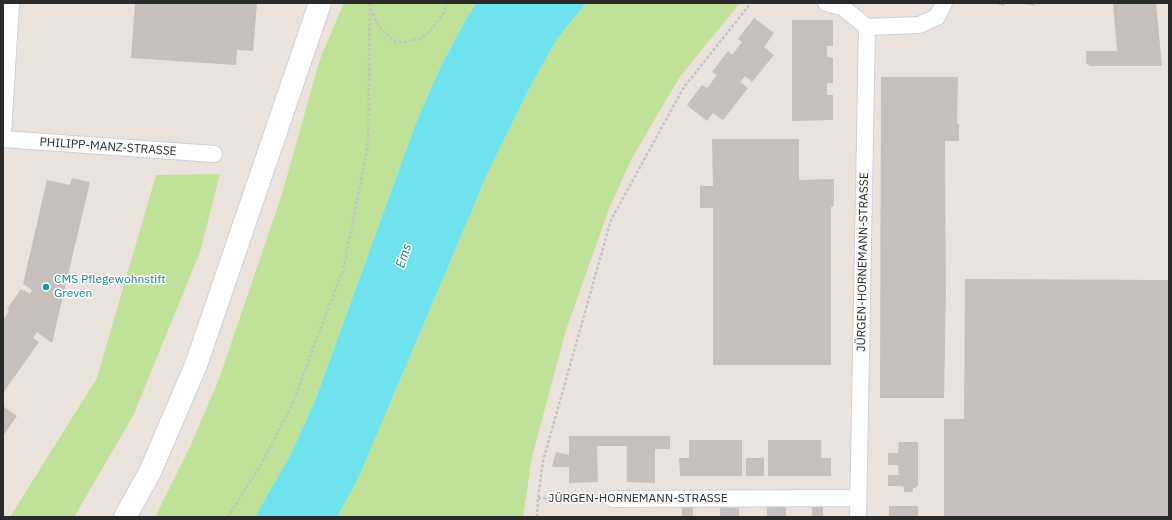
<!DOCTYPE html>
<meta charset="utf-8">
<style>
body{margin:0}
#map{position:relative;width:1172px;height:520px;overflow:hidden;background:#ece2dc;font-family:"IBM Plex Sans",sans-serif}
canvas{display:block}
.frame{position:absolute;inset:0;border:4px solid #2a2a2a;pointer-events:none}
</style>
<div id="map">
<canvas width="1172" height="520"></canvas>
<div class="frame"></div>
</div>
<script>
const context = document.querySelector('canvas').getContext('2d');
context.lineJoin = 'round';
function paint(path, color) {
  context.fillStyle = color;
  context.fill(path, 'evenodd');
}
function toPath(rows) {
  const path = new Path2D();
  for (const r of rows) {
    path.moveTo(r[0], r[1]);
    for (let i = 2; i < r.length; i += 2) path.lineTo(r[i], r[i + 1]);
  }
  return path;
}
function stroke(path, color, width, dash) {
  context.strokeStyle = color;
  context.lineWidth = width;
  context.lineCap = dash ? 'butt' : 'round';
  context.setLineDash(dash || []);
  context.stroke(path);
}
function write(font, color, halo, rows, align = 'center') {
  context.font = font + ' "IBM Plex Sans",sans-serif';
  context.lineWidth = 3;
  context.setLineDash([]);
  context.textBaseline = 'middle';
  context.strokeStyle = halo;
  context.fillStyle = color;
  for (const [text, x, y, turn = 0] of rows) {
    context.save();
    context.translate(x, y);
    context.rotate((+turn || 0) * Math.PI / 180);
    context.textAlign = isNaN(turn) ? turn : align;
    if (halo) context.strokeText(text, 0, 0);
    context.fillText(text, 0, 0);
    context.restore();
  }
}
paint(toPath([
 [344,3,477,3,469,14,441,66,416,123,315,401,290,456,260,509,255,517,155,517,189,449,219,379,282,194,320,59],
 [586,3,740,3,679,78,631,160,609,209,566,330,532,457,523,517,337,517,358,479,489,170,529,89,557,39],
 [220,174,200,252,133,416,74,517,10,517,97,378,156,175]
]), '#bfe298');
paint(toPath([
 [477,3,586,3,557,39,529,89,489,170,358,479,337,517,255,517,290,456,315,401,416,123,441,66,469,14]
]), '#6ee3ee');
paint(toPath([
 [135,3,257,3,253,51,237,50,236,65,131,58],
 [993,3,1005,3,1004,6],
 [1020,3,1035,3,1035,6],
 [1113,3,1156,3,1162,66,1090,66,1086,63,1086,51,1117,51],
 [754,18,774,33,764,47,774,55,752,82,745,76,740,82,748,88,723,120,713,113,707,121,687,105,702,85,707,88,717,75,712,72,728,51,732,55,742,42,738,39],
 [792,20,833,20,833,46,827,46,827,57,833,58,833,83,827,83,827,95,833,95,833,120,792,121],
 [881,77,958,77,957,124,959,124,959,141,945,141,946,293,944,398,880,398],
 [712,139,799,139,799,180,834,179,834,206,831,207,831,365,713,365,713,208,700,208,700,186,713,186],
 [72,178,90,182,52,343,37,332,33,338,39,342,3,393,3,320,9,311,7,309,21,289,23,291,24,290,30,294,32,290,23,284,47,180,70,185],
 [965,279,1169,280,1169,517,944,517,944,419,964,419],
 [3,406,17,416,3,436],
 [569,436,670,436,670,449,655,449,655,483,627,482,627,446,597,446,598,482,569,483,569,467,552,467,556,452,569,455],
 [689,440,742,440,742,476,680,476,679,458,689,458],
 [768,440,821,440,821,458,831,458,831,476,768,476],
 [899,442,918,442,918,486,916,486,916,488,913,488,913,492,904,492,904,487,901,486,888,486,888,475,899,475,898,465,888,465,888,453,898,453],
 [746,458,764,458,764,476,746,476],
 [889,506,918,506,918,517,889,517],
 [682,507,693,507,693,517,682,517],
 [720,507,739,508,739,517,720,517],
 [767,507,786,507,786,517,767,517],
 [812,507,823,507,823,517,812,517]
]), '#c7bfbb');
const minor = toPath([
 [826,3,842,7,867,27],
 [3,132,11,3],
 [3,139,214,154],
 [613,499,858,498],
 [858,517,867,27,919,25,937,17,944,3]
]);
const secondary = toPath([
 [125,517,150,472,196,365,320,3]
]);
stroke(minor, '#cad0dc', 18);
stroke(secondary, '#cad0dc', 24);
stroke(toPath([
 [371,9,378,25,386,34,396,42,406,42,421,38,430,31,443,14,447,3],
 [538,498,595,499],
 [228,517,260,466,291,407,344,267,368,145,370,3],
 [537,517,538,498,543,461,611,220,684,87,751,3]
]), '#c3c3c3', 2.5, [3, 2]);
stroke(minor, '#fff', 16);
stroke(secondary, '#fff', 22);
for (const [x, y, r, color] of [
 [46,287,4,"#0f9aa8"]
]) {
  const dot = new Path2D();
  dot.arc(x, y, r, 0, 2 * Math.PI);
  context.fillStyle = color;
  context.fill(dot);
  stroke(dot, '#fff', 1.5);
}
write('12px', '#2a2a2a', '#fff', [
 ["PHILIPP-MANZ-STRASSE",108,147,4],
 ["JÜRGEN-HORNEMANN-STRASSE",863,262,-89],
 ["JÜRGEN-HORNEMANN-STRASSE",638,499]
]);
write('12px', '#0d838f', '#fff', [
 ["CMS Pflegewohnstift",54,280],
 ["Greven",54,294]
], 'left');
write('italic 13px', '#0e7c93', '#fff', [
 ["Ems",404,256,-72]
]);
</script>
